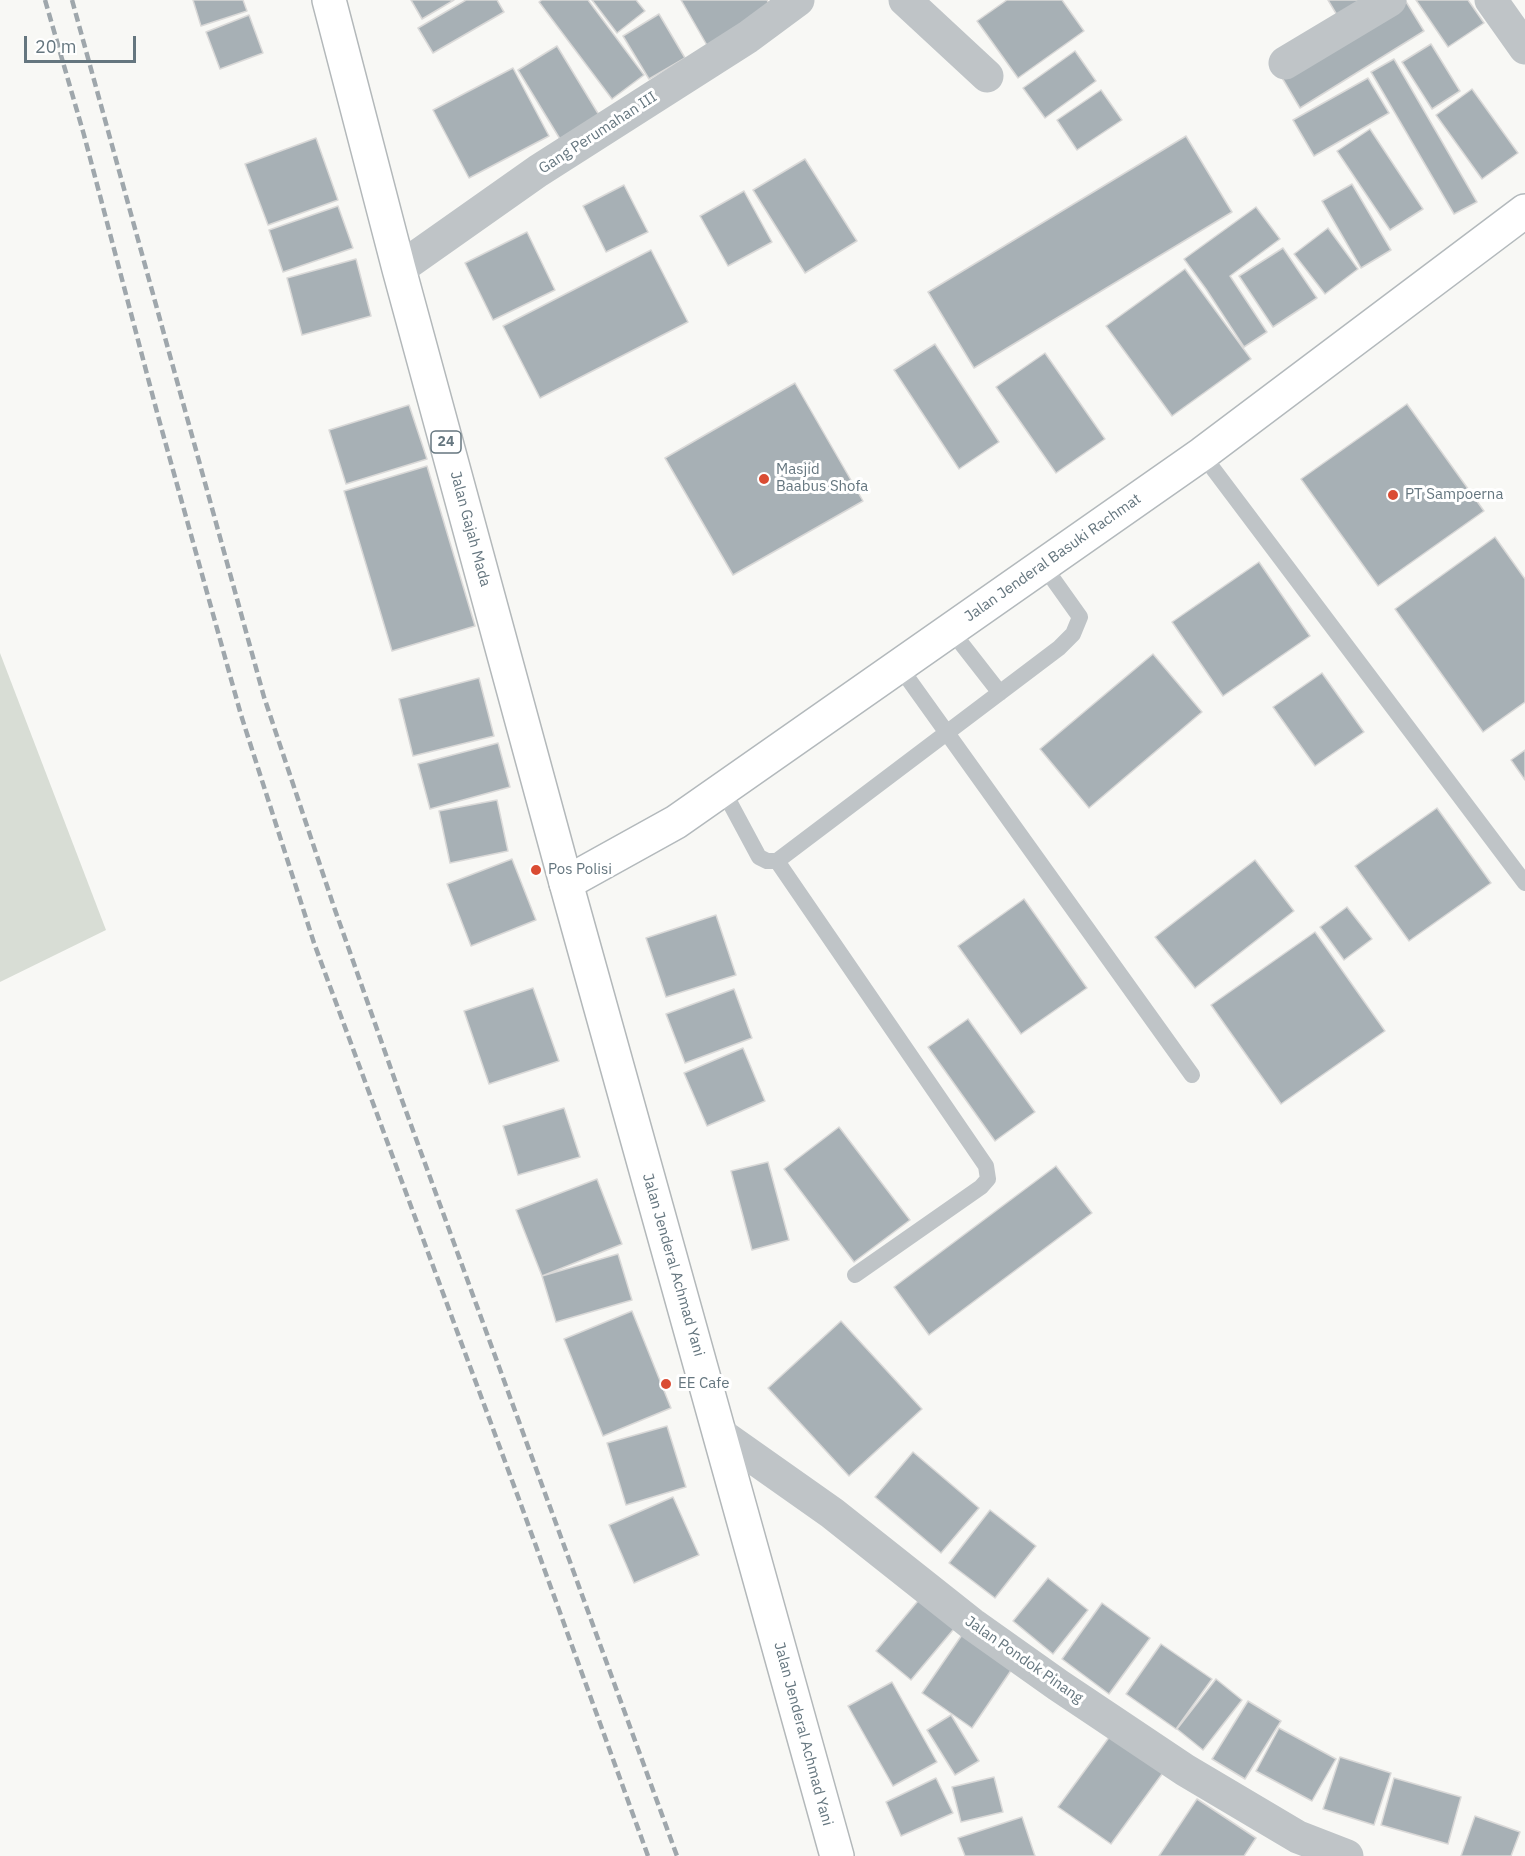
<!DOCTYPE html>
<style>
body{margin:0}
#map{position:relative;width:1525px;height:1856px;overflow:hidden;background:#f8f8f5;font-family:"IBM Plex Sans",sans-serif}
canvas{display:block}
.scale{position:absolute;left:24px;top:36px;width:112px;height:27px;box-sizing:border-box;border:3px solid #65767f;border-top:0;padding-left:8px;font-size:18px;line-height:21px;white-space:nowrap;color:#65767f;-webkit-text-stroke:4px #fff;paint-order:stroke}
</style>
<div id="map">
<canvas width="1525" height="1856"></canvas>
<div class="scale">20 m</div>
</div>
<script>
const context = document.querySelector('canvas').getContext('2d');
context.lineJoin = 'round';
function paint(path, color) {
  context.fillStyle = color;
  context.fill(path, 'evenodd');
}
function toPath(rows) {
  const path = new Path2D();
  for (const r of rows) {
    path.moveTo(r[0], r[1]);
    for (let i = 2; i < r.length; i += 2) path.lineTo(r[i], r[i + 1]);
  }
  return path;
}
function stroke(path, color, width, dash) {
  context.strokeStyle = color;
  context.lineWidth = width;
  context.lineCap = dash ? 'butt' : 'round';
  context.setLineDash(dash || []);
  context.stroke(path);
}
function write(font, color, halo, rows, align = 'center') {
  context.font = font + ' "IBM Plex Sans",sans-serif';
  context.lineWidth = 6;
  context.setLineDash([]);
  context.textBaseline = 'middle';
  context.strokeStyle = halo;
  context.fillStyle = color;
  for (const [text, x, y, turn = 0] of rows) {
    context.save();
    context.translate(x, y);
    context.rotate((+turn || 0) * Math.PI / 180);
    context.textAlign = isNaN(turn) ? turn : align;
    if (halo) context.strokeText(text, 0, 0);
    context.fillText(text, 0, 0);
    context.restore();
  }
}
paint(toPath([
 [0,653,106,930,0,982]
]), '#d8ddd5');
const building = toPath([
 [193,0,243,0,247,11,201,26,193,0],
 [411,0,454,0,422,19,411,0],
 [466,0,497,0,504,12,433,53,418,28,466,0],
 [542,0,588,0,644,75,612,99,539,2,542,0],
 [592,0,636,0,645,11,617,33,592,0],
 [681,0,767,0,772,10,708,47,681,0],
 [1007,0,1062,0,1084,31,1018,78,977,21,1007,0],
 [1328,0,1375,0,1340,20,1328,0],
 [1405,0,1424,31,1300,108,1278,71,1405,0],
 [1416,0,1468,0,1484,23,1448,47,1416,0],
 [659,14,685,58,649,79,623,36,659,14],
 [249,15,263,53,220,69,206,32,249,15],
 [1431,44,1460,91,1432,109,1402,62,1431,44],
 [557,46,599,115,560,139,518,70,557,46],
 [1075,51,1096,81,1045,118,1023,88,1075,51],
 [1394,59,1477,202,1454,214,1371,72,1394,59],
 [513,68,549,136,469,178,433,110,513,68],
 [1368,78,1389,113,1314,156,1293,120,1368,78],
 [1472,89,1518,153,1482,179,1436,115,1472,89],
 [1101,90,1122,120,1077,150,1057,120,1101,90],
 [1370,129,1423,209,1390,230,1337,151,1370,129],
 [1186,136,1232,212,974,368,928,292,1186,136],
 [316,138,338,200,268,225,245,164,316,138],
 [805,159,857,241,805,273,753,190,805,159],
 [1352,184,1391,250,1361,268,1322,201,1352,184],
 [624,185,648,232,606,252,583,206,624,185],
 [744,191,772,242,728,266,700,216,744,191],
 [338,206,353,248,283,272,269,230,338,206],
 [1256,207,1280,239,1230,276,1267,332,1244,347,1206,289,1184,259,1256,207],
 [1328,228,1358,269,1325,294,1294,254,1328,228],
 [527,232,555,290,493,320,465,263,527,232],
 [1283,248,1317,298,1273,327,1239,276,1283,248],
 [651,250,688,322,540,398,503,326,651,250],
 [356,259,371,316,302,335,287,278,356,259],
 [1185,269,1251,359,1172,416,1106,326,1185,269],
 [935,344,999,442,959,469,894,370,935,344],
 [1045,353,1105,439,1056,473,996,387,1045,353],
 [795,383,863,501,733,575,665,458,795,383],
 [1407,404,1484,511,1378,586,1301,479,1407,404],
 [409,405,427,459,346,484,329,430,409,405],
 [427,466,475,626,392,651,344,491,427,466],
 [1495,537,1525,579,1525,702,1483,732,1395,609,1495,537],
 [1259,562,1310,636,1223,696,1172,622,1259,562],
 [1153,654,1202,712,1089,808,1040,749,1153,654],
 [1322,673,1364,732,1315,766,1273,707,1322,673],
 [479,678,494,736,413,756,399,699,479,678],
 [498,743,510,787,430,809,418,764,498,743],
 [1525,750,1525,780,1511,760,1525,750],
 [497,800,508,851,450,863,439,811,497,800],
 [1437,808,1491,883,1409,941,1355,866,1437,808],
 [512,859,536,920,471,946,447,884,512,859],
 [1255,860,1294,911,1195,988,1155,937,1255,860],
 [1024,899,1087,988,1021,1034,958,946,1024,899],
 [1347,907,1372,939,1344,960,1320,927,1347,907],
 [716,915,736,975,666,997,646,938,716,915],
 [1315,932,1385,1031,1281,1104,1211,1005,1315,932],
 [533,988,559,1061,489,1084,464,1011,533,988],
 [734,989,752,1038,685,1063,666,1014,734,989],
 [968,1019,1035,1112,995,1141,928,1047,968,1019],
 [743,1048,765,1101,707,1126,684,1073,743,1048],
 [564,1108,580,1157,518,1175,503,1126,564,1108],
 [839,1127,910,1220,854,1262,784,1169,839,1127],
 [768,1162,789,1240,752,1250,731,1171,768,1162],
 [1056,1166,1092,1213,929,1335,894,1287,1056,1166],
 [597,1179,622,1244,542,1276,516,1210,597,1179],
 [618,1254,632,1300,556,1322,542,1276,618,1254],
 [632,1311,671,1408,603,1436,564,1339,632,1311],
 [841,1321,922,1409,849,1476,768,1388,841,1321],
 [667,1426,686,1487,626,1505,607,1443,667,1426],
 [913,1452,979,1508,941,1553,875,1497,913,1452],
 [673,1497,699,1555,634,1583,609,1525,673,1497],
 [990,1510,1036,1546,995,1598,949,1563,990,1510],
 [1048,1578,1088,1610,1053,1654,1013,1621,1048,1578],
 [923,1595,958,1624,911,1680,876,1651,923,1595],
 [1102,1603,1150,1638,1109,1694,1062,1659,1102,1603],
 [964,1632,1014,1666,972,1728,922,1693,964,1632],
 [1161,1644,1212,1679,1176,1729,1126,1694,1161,1644],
 [1216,1679,1242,1700,1203,1750,1177,1729,1216,1679],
 [892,1682,937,1762,893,1786,848,1706,892,1682],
 [1248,1701,1281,1721,1245,1779,1212,1759,1248,1701],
 [951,1715,979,1761,955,1775,927,1730,951,1715],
 [1279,1728,1336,1759,1312,1801,1256,1771,1279,1728],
 [1113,1732,1165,1770,1111,1844,1058,1807,1113,1732],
 [1340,1757,1391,1773,1374,1825,1323,1809,1340,1757],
 [994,1777,1003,1812,961,1822,952,1787,994,1777],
 [936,1778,953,1813,901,1836,886,1802,936,1778],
 [1394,1778,1461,1797,1448,1844,1381,1825,1394,1778],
 [1197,1799,1256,1838,1244,1856,1159,1856,1197,1799],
 [1475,1816,1520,1832,1511,1856,1461,1856,1475,1816],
 [1022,1817,1035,1856,965,1856,958,1838,1022,1817]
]);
paint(building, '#a7b0b5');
stroke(building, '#dad9d8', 1.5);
const primary = toPath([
 [566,883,676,822,1202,454,1525,211]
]);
const trunk = toPath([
 [329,0,399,269,566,883,837,1856]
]);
stroke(primary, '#b3b9bc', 36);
stroke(trunk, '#b3b8ba', 36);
stroke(toPath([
 [1202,454,1525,883],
 [950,629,1000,693],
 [899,666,1192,1075],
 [723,790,759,857,767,861,777,861,1059,648,1073,634,1080,617,1043,565],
 [777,861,986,1166,988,1179,981,1187,855,1275]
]), '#bfc4c7', 16);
stroke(toPath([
 [905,0,987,76],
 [1491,0,1525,48],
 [1285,63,1390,0],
 [399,269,538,171,748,37,798,0]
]), '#bfc4c7', 33);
stroke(toPath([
 [720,1434,832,1513,972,1624,1058,1685,1185,1770,1298,1837,1347,1856]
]), '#bfc4c7', 33);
stroke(primary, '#fff', 33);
stroke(trunk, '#fff', 33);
stroke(toPath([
 [45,0,84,135,158,416,241,715,314,943,524,1513,648,1856],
 [72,0,264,697,334,907,403,1103,677,1856]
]), '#9fa7ac', 4.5, [9, 4.5]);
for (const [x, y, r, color] of [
 [764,479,6,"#da4c33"],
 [1393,495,6,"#da4c33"],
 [536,870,6,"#da4c33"],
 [666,1384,6,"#da4c33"]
]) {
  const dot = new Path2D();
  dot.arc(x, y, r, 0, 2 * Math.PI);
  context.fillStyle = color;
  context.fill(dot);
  stroke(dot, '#fff', 2);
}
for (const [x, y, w] of [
 [446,442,30]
]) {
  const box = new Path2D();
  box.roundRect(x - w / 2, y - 11, w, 22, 4.5);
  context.fillStyle = '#fff';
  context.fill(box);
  stroke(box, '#65767f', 1.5);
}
write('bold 14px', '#65767f', null, [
 ["24",446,442]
]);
write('15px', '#65767f', '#fff', [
 ["Gang Perumahan III",598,133,-33],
 ["Jalan Gajah Mada",470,529,75],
 ["Jalan Jenderal Basuki Rachmat",1053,558,-35],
 ["Jalan Jenderal Achmad Yani",673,1265,74],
 ["Jalan Pondok Pinang",1024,1660,35],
 ["Jalan Jenderal Achmad Yani",803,1734,75]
]);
write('15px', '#65767f', '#fff', [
 ["Masjid",776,470],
 ["Baabus Shofa",776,487],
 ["PT Sampoerna",1405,495],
 ["Pos Polisi",548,870],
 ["EE Cafe",678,1384]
], 'left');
</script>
